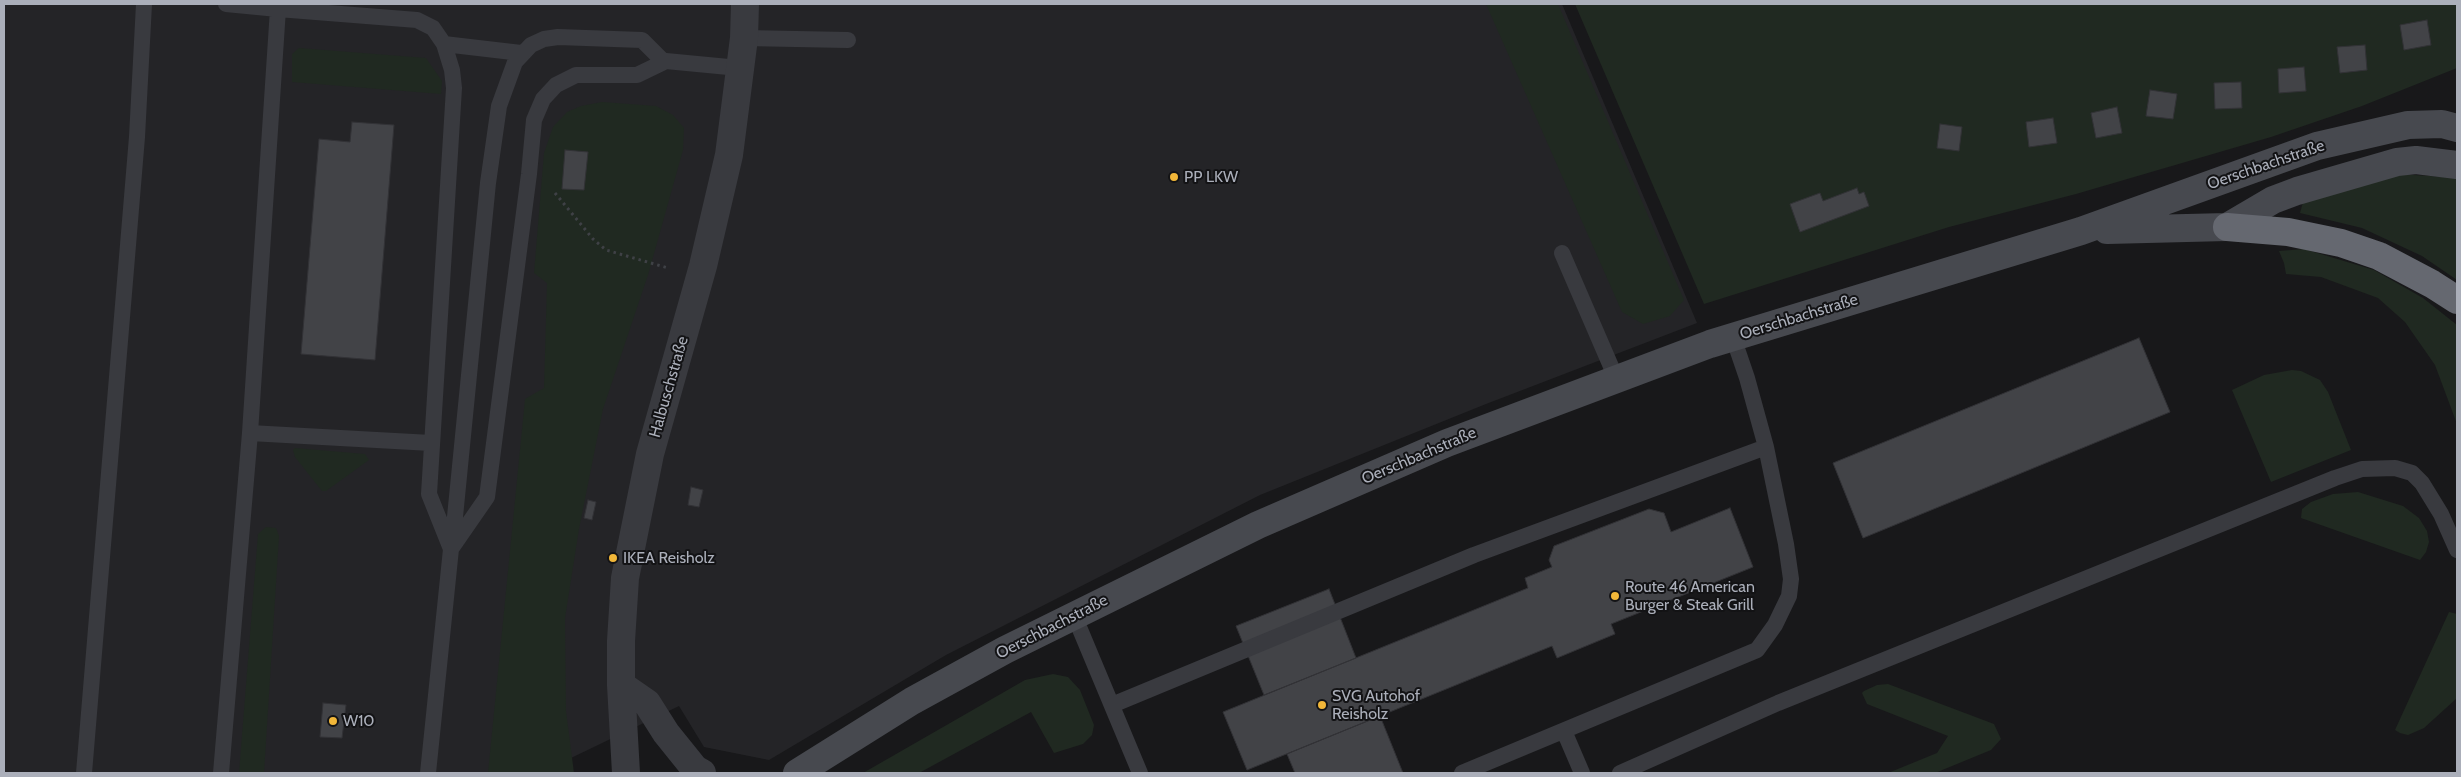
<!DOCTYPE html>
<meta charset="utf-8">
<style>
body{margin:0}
#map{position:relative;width:2461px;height:777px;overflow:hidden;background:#18181a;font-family:Cabin,sans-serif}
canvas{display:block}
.frame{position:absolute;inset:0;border:5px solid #abafba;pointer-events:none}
</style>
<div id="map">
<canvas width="2461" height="777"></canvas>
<div class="frame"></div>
</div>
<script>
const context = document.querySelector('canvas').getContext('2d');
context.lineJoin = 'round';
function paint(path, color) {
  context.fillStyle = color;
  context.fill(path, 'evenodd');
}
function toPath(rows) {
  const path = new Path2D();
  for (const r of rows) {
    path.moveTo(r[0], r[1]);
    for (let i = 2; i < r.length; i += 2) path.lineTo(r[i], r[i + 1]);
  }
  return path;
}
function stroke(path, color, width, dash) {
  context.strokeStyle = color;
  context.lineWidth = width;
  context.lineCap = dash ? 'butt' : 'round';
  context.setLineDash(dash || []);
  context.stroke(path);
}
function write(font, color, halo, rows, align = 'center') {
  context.font = font + ' Cabin,sans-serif';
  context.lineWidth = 4;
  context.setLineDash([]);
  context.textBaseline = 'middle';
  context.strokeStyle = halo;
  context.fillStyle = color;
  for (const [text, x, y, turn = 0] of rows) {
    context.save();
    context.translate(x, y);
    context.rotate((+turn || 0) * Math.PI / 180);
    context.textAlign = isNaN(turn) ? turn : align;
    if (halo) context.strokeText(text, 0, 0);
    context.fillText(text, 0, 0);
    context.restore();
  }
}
paint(toPath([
 [4,4,1562,4,1697,323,1486,404,1260,495,946,655,769,760,704,747,679,706,571,758,571,773,4,773]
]), '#242427');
paint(toPath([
 [1486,4,1558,4,1684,300,1670,316,1643,324,1622,312],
 [1575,4,2457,4,2457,68,2362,106,2271,137,2076,194,1949,227,1704,304],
 [299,48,426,58,442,81,441,94,292,82,292,54],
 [602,102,656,106,673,115,684,128,683,150,648,275,603,409,579,529,565,618,566,711,574,773,488,773,525,399,544,388,547,283,534,273,544,153,553,127,567,112,581,106],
 [2397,174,2446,177,2457,175,2457,280,2422,256,2362,228,2300,213,2303,202],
 [2304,249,2374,270,2423,298,2457,325,2457,424,2435,365,2405,322,2378,298,2321,277,2286,274,2284,263,2279,251],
 [2292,370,2301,371,2320,380,2328,392,2351,450,2271,482,2232,390,2264,375],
 [295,448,365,454,369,460,326,491,322,491,295,457,293,450],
 [2358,492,2403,506,2419,518,2427,531,2429,542,2426,552,2420,560,2301,518,2302,509,2311,502,2333,494],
 [266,527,276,528,279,536,264,773,239,773,258,534],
 [2449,612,2457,614,2457,698,2424,728,2408,735,2400,733,2395,730],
 [1053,674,1068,677,1080,690,1094,725,1092,735,1083,744,1054,753,1031,712,919,773,863,773,1025,680],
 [1888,684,1994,724,2001,739,1991,750,1935,773,1888,773,1937,753,1948,736,1867,704,1862,693,1864,691,1877,685]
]), '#202921');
const building = toPath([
 [2427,20,2431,45,2404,50,2400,25,2427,20],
 [2365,45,2367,70,2340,73,2337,47,2365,45],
 [2304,67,2306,91,2279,93,2278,69,2304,67],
 [2241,82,2242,108,2215,109,2214,83,2241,82],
 [2150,90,2177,94,2173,119,2146,116,2150,90],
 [2117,107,2122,133,2096,138,2091,113,2117,107],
 [2053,118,2057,143,2029,147,2026,122,2053,118],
 [352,122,394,125,375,360,301,354,319,139,350,142,352,122],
 [1940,124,1962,127,1959,151,1937,148,1940,124],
 [565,150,588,152,584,190,562,189,565,150],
 [1857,188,1859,194,1864,192,1869,206,1800,232,1790,204,1820,193,1823,201,1857,188],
 [2139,338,2170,412,1863,538,1833,463,2139,338],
 [691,487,703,490,699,507,688,505,691,487],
 [588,500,596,502,592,520,584,518,588,500],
 [1730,508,1753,567,1611,624,1615,634,1557,658,1552,646,1247,770,1223,712,1528,588,1525,578,1552,567,1549,560,1554,546,1649,509,1664,513,1671,532,1730,508],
 [1329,589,1356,658,1264,695,1236,626,1329,589],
 [323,703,346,705,342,738,320,737,323,703],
 [1380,716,1403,773,1295,773,1287,754,1380,716]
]);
paint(building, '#424347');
stroke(building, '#323236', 1);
stroke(toPath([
 [555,193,593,239,606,250,668,268]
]), '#3f4146', 3, [2.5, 4]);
stroke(toPath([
 [226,4,278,9],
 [744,38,848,40],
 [444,44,521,53],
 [1562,253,1616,378],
 [250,433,431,443],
 [452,547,488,183,499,106,515,62,531,45,544,39,558,37,642,40,664,62],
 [451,549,487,497,529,174,534,120,543,99,556,85,576,75,637,75,666,61,739,68],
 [1074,615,1140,773],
 [1112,705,1474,555,1766,447],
 [1564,731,1582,773],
 [84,773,137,137,144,4],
 [221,773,250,433,278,9,417,20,433,28,444,44,452,70,454,88,429,494,451,549,428,773],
 [1462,773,1757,650,1775,625,1789,596,1791,579,1786,544,1766,447,1747,378,1733,337],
 [1620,773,1778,703,2335,478,2362,469,2395,468,2412,473,2422,483,2441,514,2457,550]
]), '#393a3f', 16);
stroke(toPath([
 [621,685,647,703,666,733,695,769,702,773],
 [626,773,621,685,621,641,625,578,650,454,703,266,729,155,744,38,745,4]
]), '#393a3f', 28);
stroke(toPath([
 [2107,230,2227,227,2273,200,2297,191,2397,162,2416,160,2457,165],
 [797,773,912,701,1005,650,1258,525,1447,443,1710,344,2081,231,2317,146,2408,125,2442,124,2457,128]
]), '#47494f', 28);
stroke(toPath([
 [2227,227,2288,232,2341,243,2379,256,2432,284,2457,300]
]), '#656870', 28);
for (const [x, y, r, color] of [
 [1174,177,5,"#f2b739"],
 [613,558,5,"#f2b739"],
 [1615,596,5,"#f2b739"],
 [1322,705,5,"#f2b739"],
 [333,721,5,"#f2b739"]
]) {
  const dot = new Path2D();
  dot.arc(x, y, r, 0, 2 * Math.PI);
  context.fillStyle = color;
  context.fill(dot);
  stroke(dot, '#131315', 2);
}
write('16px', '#abafba', '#131315', [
 ["Oerschbachstraße",2266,165,-19],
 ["Oerschbachstraße",1799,317,-17],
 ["Halbuschstraße",669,387,-74],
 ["Oerschbachstraße",1419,456,-23],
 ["Oerschbachstraße",1052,627,-27]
]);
write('16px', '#abafba', '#131315', [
 ["PP LKW",1184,177],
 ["IKEA Reisholz",623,558],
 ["Route 46 American",1625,587],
 ["Burger & Steak Grill",1625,605],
 ["SVG Autohof",1332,696],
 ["Reisholz",1332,714],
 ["W10",343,721]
], 'left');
</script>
